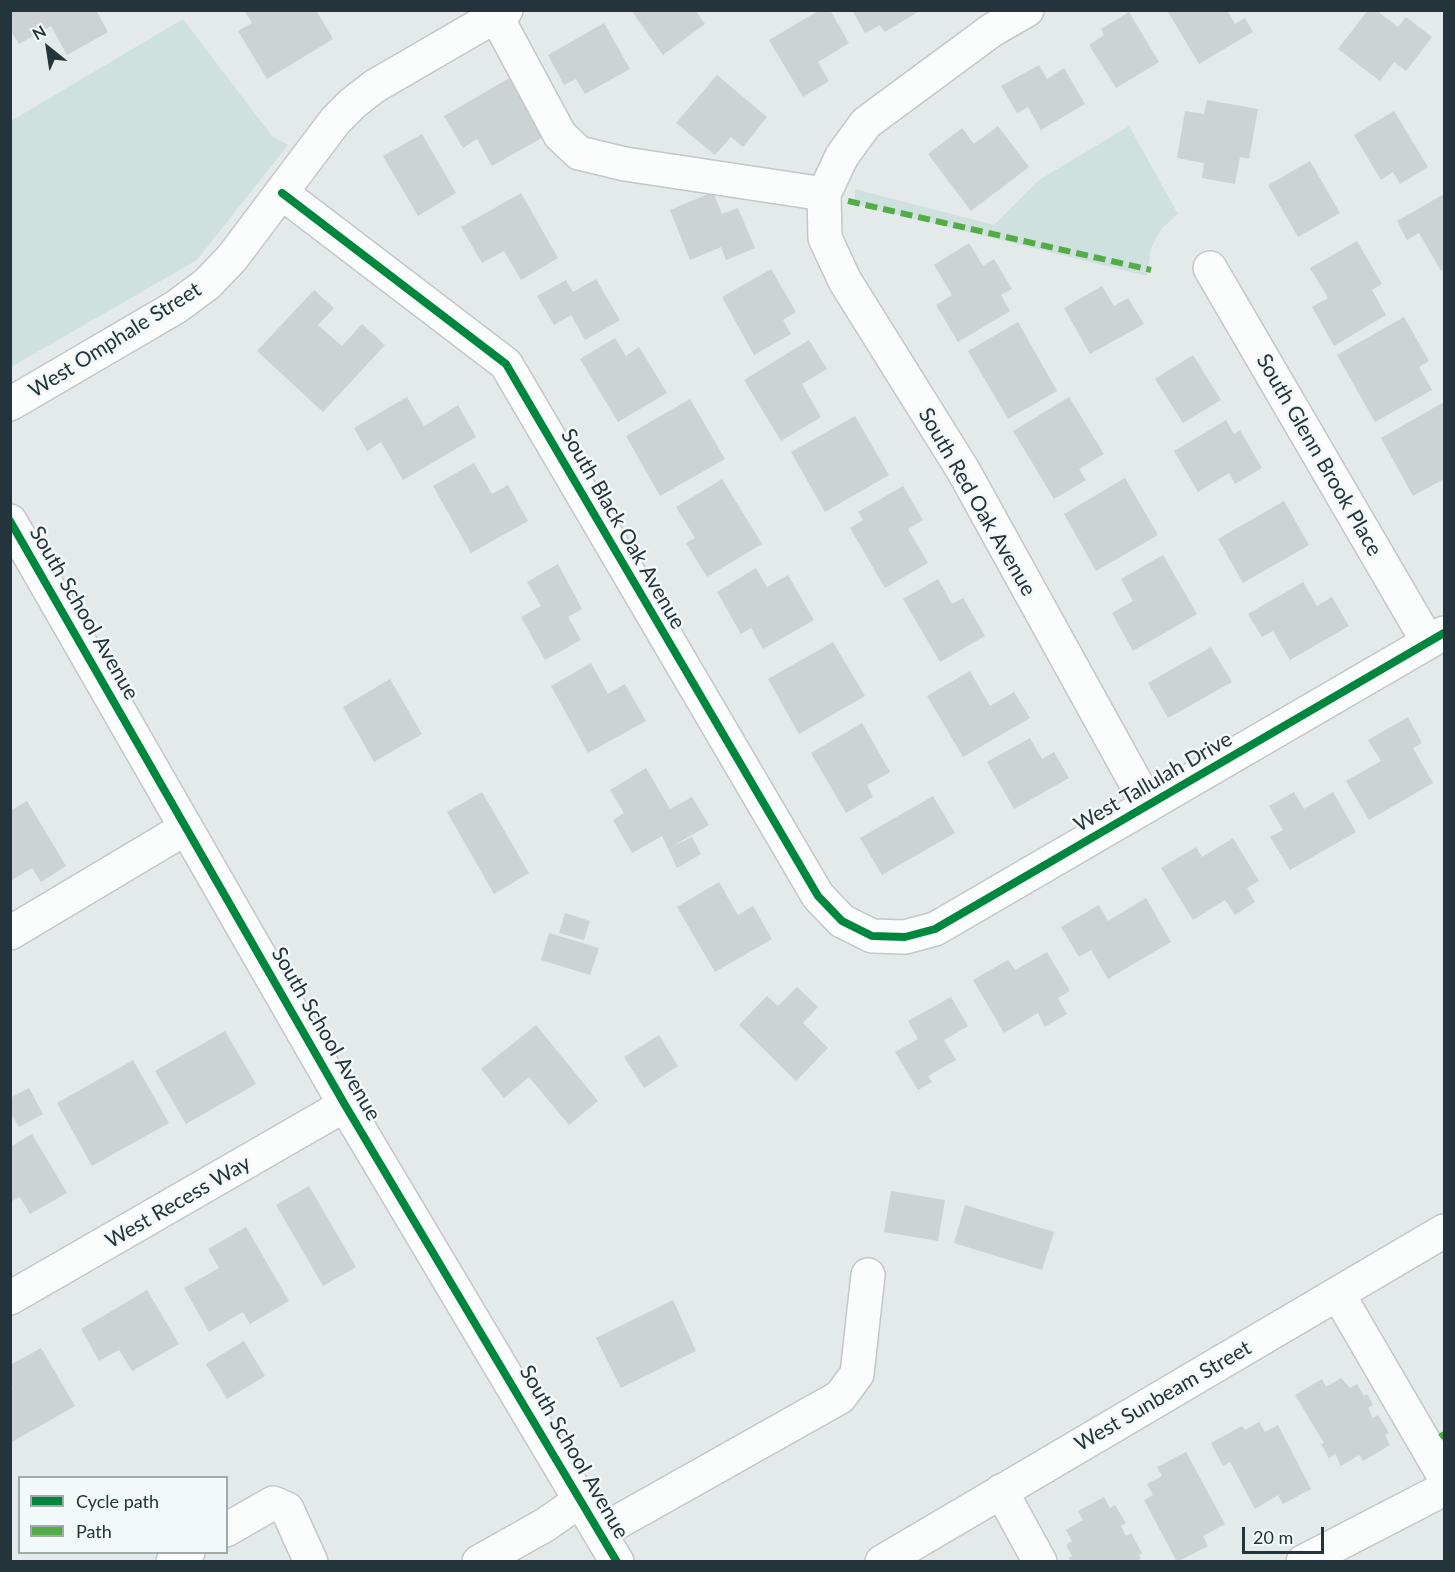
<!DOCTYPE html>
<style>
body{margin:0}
#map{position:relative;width:1455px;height:1572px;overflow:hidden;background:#e4e9e9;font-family:Lato,sans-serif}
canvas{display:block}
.frame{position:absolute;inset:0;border:12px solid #24343b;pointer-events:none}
.legend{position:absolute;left:18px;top:1476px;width:210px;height:78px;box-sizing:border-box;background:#f3f8f8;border:2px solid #a0aaac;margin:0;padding:8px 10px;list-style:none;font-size:18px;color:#24343b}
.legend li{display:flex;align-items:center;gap:12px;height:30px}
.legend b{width:30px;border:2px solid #a0aaac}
.north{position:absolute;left:18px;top:18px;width:60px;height:60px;-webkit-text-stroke:4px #f3f8f8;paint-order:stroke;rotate:330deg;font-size:16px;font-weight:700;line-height:24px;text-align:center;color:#24343b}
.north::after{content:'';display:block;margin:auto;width:21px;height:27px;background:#24343b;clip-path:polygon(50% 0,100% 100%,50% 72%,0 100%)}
.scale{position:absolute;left:1242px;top:1527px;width:82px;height:27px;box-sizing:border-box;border:3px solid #24343b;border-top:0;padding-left:8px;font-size:18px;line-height:21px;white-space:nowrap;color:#24343b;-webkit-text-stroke:4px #f3f8f8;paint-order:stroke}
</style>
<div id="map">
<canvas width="1455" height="1572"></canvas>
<div class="frame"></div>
<ul class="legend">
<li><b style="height:8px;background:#00873e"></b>Cycle path</li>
<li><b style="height:8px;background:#53ac46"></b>Path</li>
</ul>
<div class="north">N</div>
<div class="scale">20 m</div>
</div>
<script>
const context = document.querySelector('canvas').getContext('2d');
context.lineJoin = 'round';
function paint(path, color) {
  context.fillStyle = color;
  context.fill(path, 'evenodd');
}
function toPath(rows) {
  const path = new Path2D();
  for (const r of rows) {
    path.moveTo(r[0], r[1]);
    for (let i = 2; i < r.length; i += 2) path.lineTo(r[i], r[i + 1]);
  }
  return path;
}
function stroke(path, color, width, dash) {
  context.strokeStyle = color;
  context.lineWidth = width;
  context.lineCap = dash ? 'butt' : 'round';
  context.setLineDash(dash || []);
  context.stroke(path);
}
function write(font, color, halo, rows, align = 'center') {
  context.font = font + ' Lato,sans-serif';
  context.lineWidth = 5;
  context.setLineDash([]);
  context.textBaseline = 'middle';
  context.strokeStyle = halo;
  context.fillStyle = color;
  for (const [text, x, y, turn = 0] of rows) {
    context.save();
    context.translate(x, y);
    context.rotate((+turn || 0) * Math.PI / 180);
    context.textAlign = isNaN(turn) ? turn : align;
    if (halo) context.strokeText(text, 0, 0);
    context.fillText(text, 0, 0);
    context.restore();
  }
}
paint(toPath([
 [183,19,272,136,288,145,197,260,11,367,11,121],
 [1129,126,1178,214,1162,228,1151,248,1147,276,855,204,855,189,994,225,1039,180]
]), '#cfe1df');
paint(toPath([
 [10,10,96,10,108,32,67,55,51,26,19,44,10,30],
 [244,10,316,10,333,39,267,79,238,31,252,23],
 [631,10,695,10,705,24,663,55],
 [820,10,830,10,849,43,818,62,829,81,803,97,769,40],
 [852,10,921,10,885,32,880,25,865,33],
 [1167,10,1227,10,1235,24,1245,18,1253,32,1199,64],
 [1368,10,1376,10,1398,27,1406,17,1432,37,1406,71,1394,62,1380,81,1338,49],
 [1129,12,1159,62,1116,88,1089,45,1104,35,1101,29],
 [604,23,630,69,585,94,576,79,564,85,548,55],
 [1039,65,1047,79,1064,68,1085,104,1041,130,1028,107,1017,113,1001,86],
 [717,75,767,117,743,147,731,137,715,155,676,123],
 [513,76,547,135,492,166,477,139,463,148,444,116],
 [1207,100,1258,109,1249,159,1240,157,1235,184,1202,178,1204,163,1177,158,1185,111,1204,114],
 [1394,111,1428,167,1400,184,1393,172,1381,180,1354,135],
 [998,126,1029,167,971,211,928,154,962,128,974,144],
 [422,134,456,193,418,216,383,156],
 [1310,161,1340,213,1298,237,1268,185],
 [713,192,722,214,738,208,755,248,726,260,721,247,690,260,670,210],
 [521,193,558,258,521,280,504,251,482,263,461,227],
 [1444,194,1444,270,1441,271,1419,233,1407,240,1397,221],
 [1357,241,1382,284,1372,290,1386,315,1334,346,1312,307,1328,298,1310,268],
 [969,243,983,266,994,259,1012,289,1001,295,1010,311,958,342,936,305,952,295,934,265],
 [771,269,796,312,783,320,791,334,754,355,722,297],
 [596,279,620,320,585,340,571,315,554,325,537,296,566,280,573,292],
 [1102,286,1114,306,1128,298,1144,324,1090,354,1064,308],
 [314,290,334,308,318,325,342,346,362,324,385,345,323,412,257,351],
 [1404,317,1429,361,1419,367,1432,390,1375,422,1337,355],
 [1018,322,1057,391,1008,419,968,351],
 [615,338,626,356,639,347,667,393,618,422,580,359],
 [809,340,827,369,802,384,821,417,781,441,744,380],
 [1193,355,1221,400,1183,423,1155,379],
 [407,397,424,426,458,405,476,437,403,480,381,442,367,451,354,428],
 [1069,397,1104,454,1079,469,1086,480,1054,499,1013,431],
 [690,399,725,459,660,496,626,436],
 [1444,402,1444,479,1413,496,1381,438],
 [855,416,889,475,825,512,791,452],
 [1226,420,1234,434,1240,430,1262,468,1235,484,1229,473,1198,492,1174,451],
 [474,463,492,494,508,485,528,521,471,553,433,486],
 [1125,478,1158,535,1096,571,1064,514],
 [722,479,762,544,707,577,686,543,695,538,676,507],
 [903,486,923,520,908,529,928,563,885,588,850,528,863,520,858,512],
 [1284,501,1309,545,1243,583,1218,539],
 [1163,555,1197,614,1133,651,1112,613,1133,601,1121,579],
 [558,564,582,609,568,617,581,640,545,660,521,617,541,606,527,582],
 [756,568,767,587,788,575,814,620,763,649,751,628,741,634,717,592],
 [938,579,952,604,963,598,985,636,940,662,903,599],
 [1303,582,1317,606,1332,597,1349,626,1290,660,1273,631,1262,637,1248,614],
 [833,642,865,696,799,734,768,679],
 [1211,647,1232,682,1168,718,1148,683],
 [591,663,608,694,625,684,646,721,588,753,551,686],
 [970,671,990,706,1014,692,1030,718,963,757,927,696],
 [390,679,422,734,374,762,343,707],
 [1408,717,1422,743,1413,748,1433,783,1369,820,1346,781,1381,761,1368,740],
 [862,723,890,772,867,785,873,797,846,813,811,753],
 [1030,738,1042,759,1054,752,1069,778,1014,809,987,762],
 [646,768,670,809,692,797,709,825,671,847,692,837,701,854,677,868,662,836,632,853,613,820,624,813,610,790],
 [482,792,529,873,494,894,447,812],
 [1294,792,1304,809,1333,792,1356,832,1290,870,1270,837,1283,830,1269,806],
 [933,796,955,833,882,875,860,838],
 [27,801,66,866,41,882,32,868,10,881,10,811],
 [1233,838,1259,881,1247,888,1255,902,1235,915,1225,900,1193,920,1161,868,1196,847,1202,857],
 [719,882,738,915,753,906,772,939,715,972,677,907],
 [1146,898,1171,942,1108,979,1091,950,1079,957,1061,927,1099,905,1108,921],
 [565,913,590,921,584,940,559,933],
 [549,933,599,948,590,975,541,960],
 [1047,952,1070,991,1058,998,1067,1014,1045,1027,1038,1013,1004,1033,973,980,1008,960,1015,970],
 [797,987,818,1007,803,1023,828,1048,796,1081,739,1025,767,996,778,1006],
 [951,997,968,1026,944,1040,956,1060,928,1076,932,1082,918,1090,895,1052,918,1039,908,1021],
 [536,1025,598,1101,569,1125,529,1077,504,1098,481,1069],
 [225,1031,256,1084,186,1124,155,1071],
 [659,1035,678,1066,644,1088,624,1057],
 [133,1060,169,1123,92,1166,57,1103],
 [29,1088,43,1114,19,1127,10,1111,10,1098],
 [32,1134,67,1193,30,1214,20,1197,10,1202,10,1147],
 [309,1186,356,1267,323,1286,276,1205],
 [891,1191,945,1200,938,1241,884,1232],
 [965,1205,1054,1232,1042,1270,954,1243],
 [246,1227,289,1301,250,1324,243,1312,209,1332,184,1288,219,1268,208,1249],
 [147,1290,179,1344,132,1371,119,1350,99,1361,81,1329],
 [673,1300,696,1351,621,1388,596,1338],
 [244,1341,265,1376,227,1399,206,1364],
 [41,1348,75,1406,10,1443,10,1390,13,1389,10,1384,10,1365],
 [1341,1378,1350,1388,1357,1384,1364,1396,1367,1394,1373,1405,1368,1408,1373,1418,1378,1415,1389,1433,1385,1435,1390,1445,1363,1461,1359,1455,1341,1466,1335,1454,1329,1458,1321,1444,1324,1443,1295,1395,1322,1379,1326,1387],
 [1259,1422,1265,1432,1278,1425,1311,1489,1283,1504,1278,1495,1255,1509,1230,1462,1223,1466,1211,1443,1242,1426,1245,1430],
 [1186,1452,1225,1524,1203,1536,1208,1546,1177,1562,1144,1500,1153,1495,1147,1484,1162,1476,1157,1467],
 [1104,1497,1110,1508,1115,1505,1126,1523,1121,1526,1126,1536,1131,1533,1142,1553,1139,1555,1141,1558,1136,1562,1071,1562,1069,1558,1072,1556,1066,1545,1072,1541,1066,1530,1083,1520,1078,1511]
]), '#cdd2d2');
const minor = toPath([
 [1027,10,992,30,866,123,842,156,824,194,825,238,845,281,963,470,1148,805],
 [496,16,560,135,579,153,625,164,824,194],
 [282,193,506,364,818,896,842,921,872,936,905,937,935,929,1444,633],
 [1210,268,1428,642],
 [10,404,176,307,207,284,232,258,335,121,353,103,375,86,506,10],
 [10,521,345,1105,617,1562],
 [10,933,186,828],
 [1338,1294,1444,1476],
 [10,1298,345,1105],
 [1001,1491,1040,1562],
 [226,1530,273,1503,287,1509,311,1562],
 [600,1532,840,1397,857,1374,868,1275],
 [173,1562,188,1552],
 [479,1562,545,1525,582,1499],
 [882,1562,1444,1231],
 [1303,1562,1444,1489]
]);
stroke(minor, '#c3c7c8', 36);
stroke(minor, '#fbfcfc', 33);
stroke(toPath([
 [848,201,1151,270],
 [1440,1437,1444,1434]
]), '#53ac46', 6, [12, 6]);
stroke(toPath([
 [282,193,506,364,818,896,842,921,872,936,905,937,935,929,1444,633],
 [10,521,345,1105,617,1562]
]), '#00873e', 8);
write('21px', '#24343b', '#f3f8f8', [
 ["West Omphale Street",115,340,-32],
 ["South Glenn Brook Place",1319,455,60],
 ["South Red Oak Avenue",977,502,60],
 ["South Black Oak Avenue",623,529,60],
 ["South School Avenue",84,613,60],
 ["West Tallulah Drive",1153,782,-30],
 ["South School Avenue",326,1034,60],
 ["West Recess Way",178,1202,-30],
 ["West Sunbeam Street",1163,1396,-30],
 ["South School Avenue",574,1452,60]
]);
</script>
